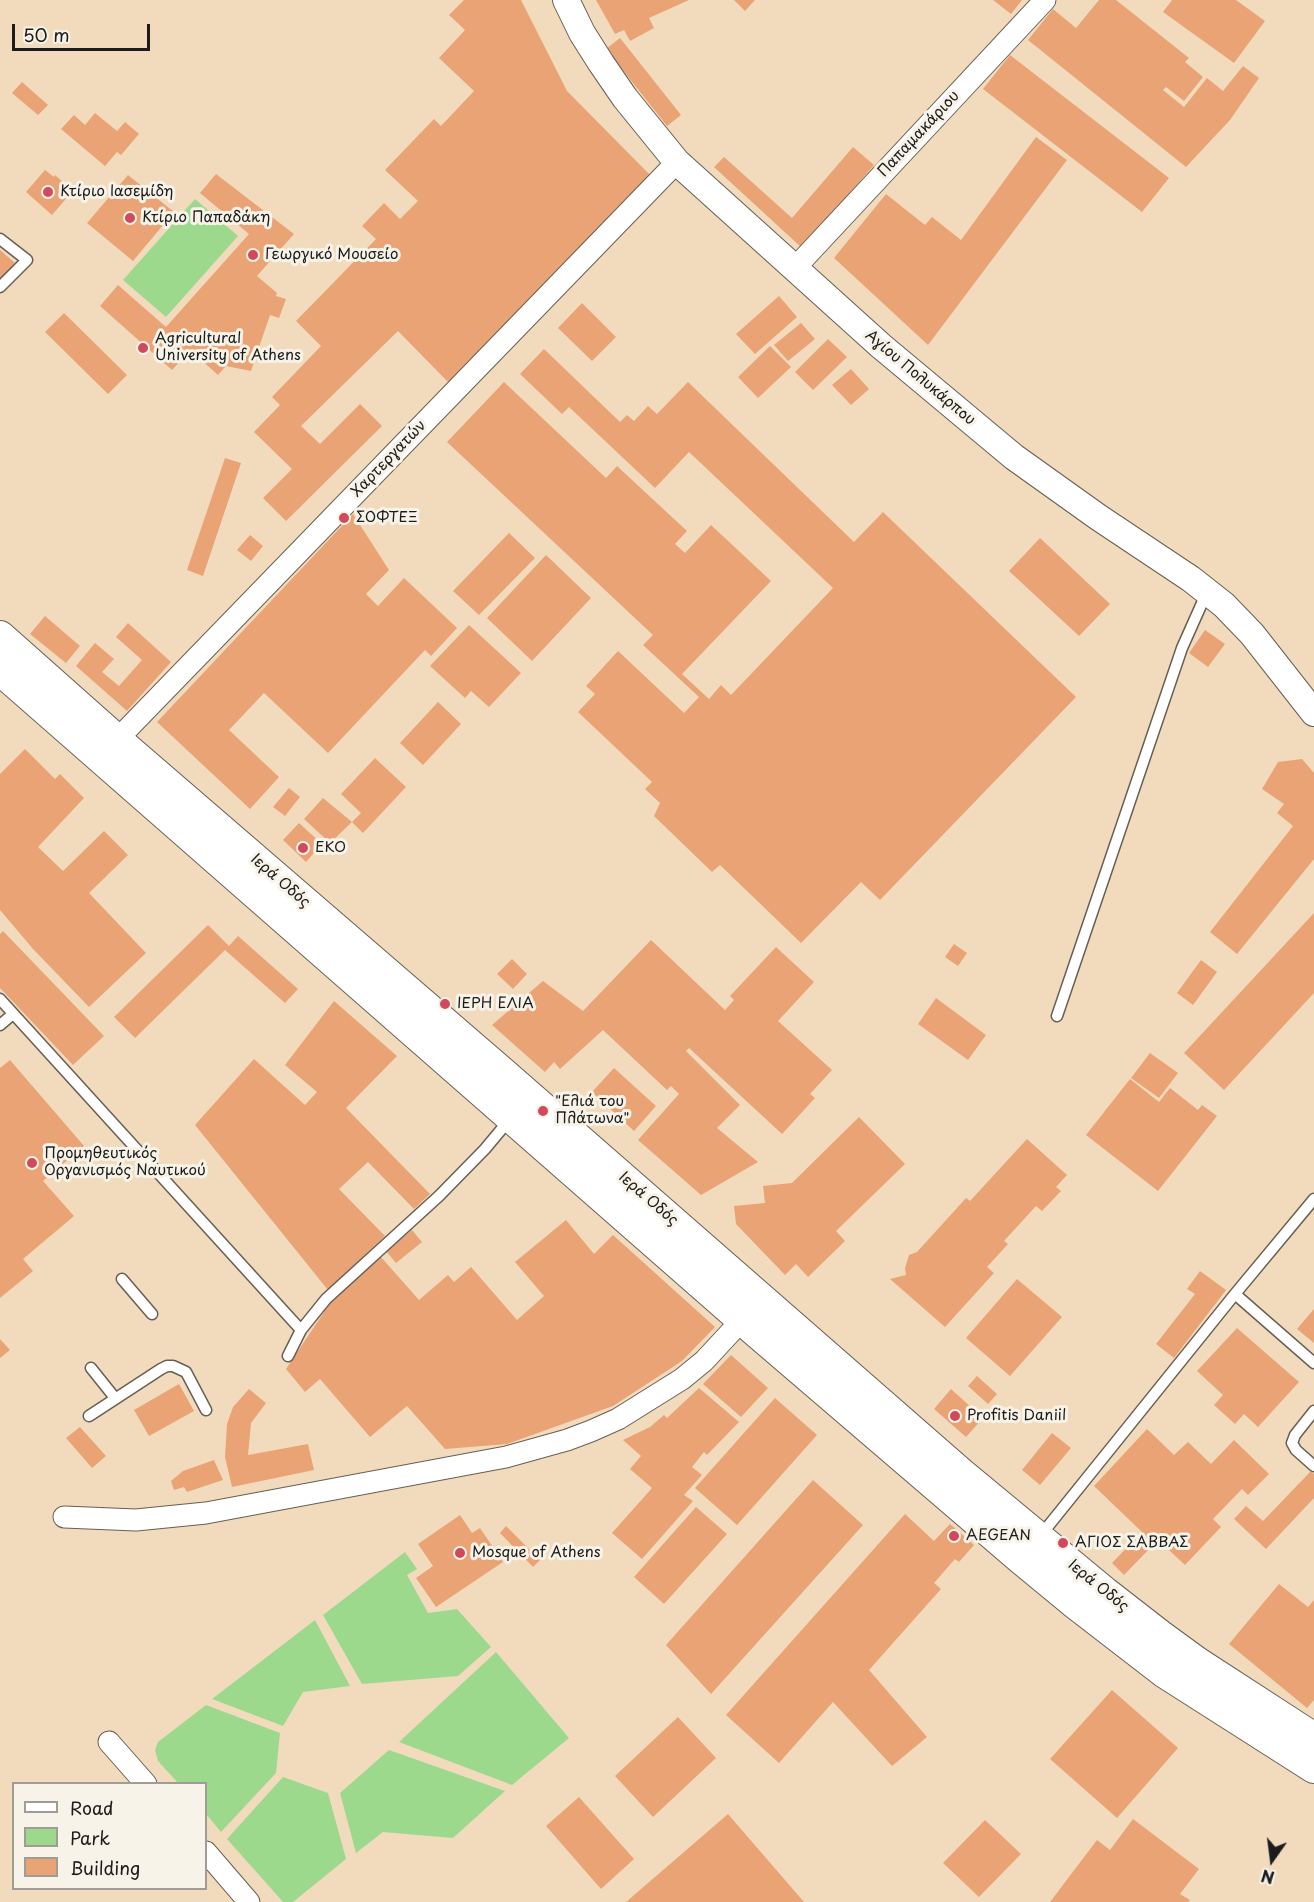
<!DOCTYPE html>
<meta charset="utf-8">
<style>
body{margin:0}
#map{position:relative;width:1314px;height:1902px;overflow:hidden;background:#f2dbbd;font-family:"Playpen Sans",sans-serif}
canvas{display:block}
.legend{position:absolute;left:12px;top:1782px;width:195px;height:108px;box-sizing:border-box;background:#f7f3e8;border:2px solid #9f9d96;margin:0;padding:8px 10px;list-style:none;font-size:18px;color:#1c1c1c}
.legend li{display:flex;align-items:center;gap:12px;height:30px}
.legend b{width:30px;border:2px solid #9f9d96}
.north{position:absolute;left:1242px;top:1830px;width:60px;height:60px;-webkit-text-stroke:4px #f7f3e8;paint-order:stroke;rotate:194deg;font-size:16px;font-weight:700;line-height:24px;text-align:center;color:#1c1c1c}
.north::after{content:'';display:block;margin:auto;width:21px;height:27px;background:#1c1c1c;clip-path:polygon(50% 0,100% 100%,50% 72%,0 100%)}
.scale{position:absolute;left:12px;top:24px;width:138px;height:27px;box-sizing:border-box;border:3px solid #1c1c1c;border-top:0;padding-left:8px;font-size:18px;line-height:21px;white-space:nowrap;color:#1c1c1c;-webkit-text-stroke:4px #f7f3e8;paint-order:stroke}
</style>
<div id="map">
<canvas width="1314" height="1902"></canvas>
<ul class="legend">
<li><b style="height:8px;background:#fff"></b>Road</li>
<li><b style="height:16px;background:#9dd98d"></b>Park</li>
<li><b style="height:16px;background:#e9a375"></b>Building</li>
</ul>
<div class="north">N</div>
<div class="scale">50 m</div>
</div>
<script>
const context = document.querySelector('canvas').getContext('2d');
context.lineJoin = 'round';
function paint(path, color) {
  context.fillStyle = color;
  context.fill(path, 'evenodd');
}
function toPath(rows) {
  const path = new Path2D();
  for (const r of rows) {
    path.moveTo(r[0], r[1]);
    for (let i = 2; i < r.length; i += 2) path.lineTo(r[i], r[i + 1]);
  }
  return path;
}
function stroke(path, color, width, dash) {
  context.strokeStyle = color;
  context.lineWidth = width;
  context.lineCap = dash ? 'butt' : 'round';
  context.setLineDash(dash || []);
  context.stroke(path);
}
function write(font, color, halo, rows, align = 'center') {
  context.font = font + ' "Playpen Sans",sans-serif';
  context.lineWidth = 6;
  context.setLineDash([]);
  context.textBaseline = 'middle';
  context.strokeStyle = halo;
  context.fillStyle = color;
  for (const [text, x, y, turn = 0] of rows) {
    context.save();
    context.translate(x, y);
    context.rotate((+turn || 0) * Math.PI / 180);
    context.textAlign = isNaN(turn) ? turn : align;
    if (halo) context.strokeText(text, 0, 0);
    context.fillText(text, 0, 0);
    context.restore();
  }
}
paint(toPath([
 [195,199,238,236,166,317,123,280],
 [405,1552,417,1569,407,1575,428,1613,457,1609,491,1647,458,1676,362,1684,323,1615],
 [315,1620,350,1686,303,1692,283,1726,212,1699],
 [496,1652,569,1738,512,1785,399,1742],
 [206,1705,280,1733,276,1773,221,1832,206,1814,206,1784,178,1783,158,1761,155,1750,158,1742],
 [389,1750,505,1791,453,1838,383,1832,356,1853,340,1793],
 [283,1777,328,1793,346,1859,293,1902,283,1902,227,1839]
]), '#9dd98d');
paint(toPath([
 [464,0,521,0,567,91,656,181,449,383,398,331,301,426,320,444,360,404,382,426,286,521,263,498,292,469,254,432,280,405,272,397,321,346,296,321,376,239,362,226,384,203,400,219,418,201,385,170,434,119,441,126,474,91,439,58,465,30,449,15],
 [596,0,689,0,649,18,654,28,630,41,624,30,615,34],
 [734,0,755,0,745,11],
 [993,0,1022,0,1011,14],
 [1099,0,1116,0,1189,58,1185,62,1203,77,1184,101,1166,87,1163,90,1184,107,1207,78,1223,91,1243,66,1259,78,1230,120,1186,167,1028,40,1053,9,1076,28],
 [1172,0,1236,0,1265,21,1234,63,1163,12],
 [620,38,681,115,667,126,606,49],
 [1010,55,1169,178,1142,212,983,89],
 [22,82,48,105,38,115,12,93],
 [95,113,117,131,125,122,139,134,121,155,117,152,105,166,61,129,74,115,85,125],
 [1036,137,1067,160,928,345,834,258,886,194,925,225,932,217,961,240],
 [853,147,874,165,802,248,714,167,724,157,792,218],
 [45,170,54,177,55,175,64,183,62,185,71,193,52,215,26,192],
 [216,174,294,234,257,276,277,293,276,296,286,299,279,318,270,315,251,371,226,366,218,375,190,350,172,370,100,306,118,285,166,327,249,234,200,193],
 [128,175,174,212,133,261,87,223],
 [0,250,15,263,0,279],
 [779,296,797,317,755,354,736,334],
 [582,303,616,337,592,361,558,328],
 [64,313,127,375,108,394,45,332],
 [801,323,815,339,788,361,774,345],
 [828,339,847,357,813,390,795,372],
 [770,346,791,367,758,398,738,377],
 [544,349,620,422,627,415,634,421,648,406,657,414,688,382,854,542,883,512,1076,697,880,900,861,882,801,943,720,865,712,872,654,816,660,803,645,789,652,782,578,712,595,694,586,686,618,651,684,713,699,697,643,645,653,635,447,442,504,382,606,478,617,466,687,531,675,544,685,553,711,525,771,581,682,674,709,699,721,685,731,695,833,588,689,452,655,488,569,407,562,414,520,374],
 [851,369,869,389,851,405,832,385],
 [225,458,241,463,203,576,187,570],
 [353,514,389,570,366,594,378,606,404,578,457,628,431,656,425,650,328,753,264,693,229,730,279,777,250,809,157,722],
 [509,533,535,558,479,615,453,591],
 [250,535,263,546,251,561,237,550],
 [1040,538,1110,604,1079,636,1009,571],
 [546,555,591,598,532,661,487,618],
 [45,616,80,646,66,663,30,634],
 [128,623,171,662,127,711,76,666,95,643,114,659,102,672,119,686,142,660,116,637],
 [469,625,521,673,489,707,471,691,465,698,430,666],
 [1205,630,1225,644,1208,667,1189,653],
 [438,702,461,724,423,765,400,743],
 [25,749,55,779,60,774,84,798,38,847,63,871,104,831,128,855,89,893,146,953,89,1007,33,949,0,910,0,774],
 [375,758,406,787,363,833,352,822,361,813,341,794],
 [1302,759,1314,773,1314,859,1237,954,1210,932,1293,826,1277,813,1284,804,1262,789,1278,762],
 [289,788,300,797,285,816,273,807],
 [323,798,352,822,330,843,304,819],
 [299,823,322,844,306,862,283,840],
 [1314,913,1314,993,1224,1090,1184,1053],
 [208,925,229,946,238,936,298,989,285,1003,225,950,135,1038,114,1017],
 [3,931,104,1036,73,1065,0,988,0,934],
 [651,940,725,1010,734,1000,730,996,776,947,814,982,778,1021,832,1070,810,1094,815,1098,782,1134,689,1048,686,1051,740,1105,717,1128,758,1162,701,1195,638,1140,679,1094,671,1086,667,1090,603,1030,560,1069,554,1062,545,1072,492,1025,543,981,583,1011],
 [954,944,967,953,958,966,945,957],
 [512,959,527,974,513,989,497,974],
 [1201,960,1217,972,1193,1005,1177,993],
 [936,998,986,1035,968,1060,918,1024],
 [334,1001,397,1056,346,1108,430,1194,414,1209,368,1162,339,1189,385,1236,328,1290,195,1125,254,1059,305,1105,317,1092,285,1065],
 [1150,1053,1178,1073,1159,1098,1131,1078],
 [10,1060,84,1146,43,1181,74,1216,23,1259,33,1271,0,1298,0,1068],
 [614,1068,656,1106,634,1131,592,1092],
 [1130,1079,1159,1102,1170,1088,1198,1110,1202,1105,1217,1116,1158,1191,1086,1135],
 [859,1117,905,1164,836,1231,845,1241,808,1277,796,1264,785,1275,736,1224,734,1206,765,1203,763,1186,792,1183],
 [1027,1139,1067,1175,1056,1187,1061,1191,1042,1211,1036,1206,1004,1241,1008,1244,987,1267,994,1273,945,1327,890,1279,906,1275,905,1268,909,1255,917,1252,966,1198,970,1201],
 [566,1220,594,1254,613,1235,715,1327,682,1361,613,1406,507,1444,445,1449,407,1406,370,1437,320,1379,305,1392,286,1369,332,1300,381,1257,419,1300,448,1275,454,1282,471,1267,517,1320,544,1296,515,1262],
 [412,1230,422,1242,396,1263,386,1251],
 [1200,1271,1226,1290,1174,1358,1156,1344,1195,1294,1187,1289],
 [1017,1279,1062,1317,1010,1376,966,1338],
 [1314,1309,1314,1343,1297,1329],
 [1237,1328,1299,1382,1258,1427,1244,1414,1235,1424,1214,1405,1223,1395,1197,1371],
 [0,1339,10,1350,0,1358],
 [731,1355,768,1388,741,1417,703,1384],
 [977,1376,997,1394,988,1404,968,1386],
 [179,1384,194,1411,149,1436,134,1410],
 [699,1388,739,1422,707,1455,704,1452,692,1467,702,1475,684,1495,693,1501,642,1559,612,1533,652,1488,630,1469,641,1456,623,1440,650,1427,664,1415,667,1418],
 [249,1389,266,1403,251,1423,248,1455,308,1444,314,1470,232,1487,225,1457,227,1424,233,1407],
 [951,1389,983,1418,966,1437,934,1409],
 [775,1398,817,1435,737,1525,695,1488],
 [80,1427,106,1456,92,1468,66,1438],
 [1147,1429,1174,1455,1188,1442,1211,1464,1234,1440,1269,1474,1248,1495,1242,1489,1213,1519,1221,1527,1185,1565,1158,1540,1124,1575,1112,1563,1142,1532,1094,1486],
 [1052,1433,1071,1448,1040,1485,1022,1470],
 [214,1460,223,1480,187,1492,184,1487,174,1490,171,1481,183,1471],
 [1311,1471,1314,1474,1314,1498,1266,1549,1234,1519,1246,1506,1263,1521],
 [813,1480,863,1525,711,1694,666,1645],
 [696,1507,727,1534,664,1604,634,1577],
 [905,1514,934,1541,950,1524,974,1545,959,1562,955,1559,934,1583,941,1589,869,1670,927,1737,892,1766,833,1702,779,1763,726,1715],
 [460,1515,472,1533,480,1528,503,1562,436,1607,416,1578,433,1566,418,1544],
 [506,1526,540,1560,533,1567,500,1533],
 [1279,1584,1308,1607,1314,1600,1314,1700,1307,1708,1229,1644],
 [1112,1690,1178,1748,1117,1818,1050,1759],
 [678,1717,716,1758,653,1817,615,1776],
 [579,1797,634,1859,601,1889,546,1826],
 [728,1814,804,1902,626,1902],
 [1133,1819,1199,1869,1180,1894,1190,1900,1188,1902,1050,1902,1097,1840,1110,1850],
 [985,1820,1021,1854,979,1897,943,1863]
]), '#e9a375');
const service = toPath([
 [0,239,27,260,0,287],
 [0,999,301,1330],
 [1057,1016,1182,648,1207,592],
 [0,1025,13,1014],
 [122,1279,152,1314],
 [1235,1294,1314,1363],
 [288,1356,301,1330,326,1299,439,1196,485,1149,510,1119],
 [91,1368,115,1398],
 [1314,1411,1295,1435,1292,1443,1296,1450,1314,1466],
 [89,1416,161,1369,167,1366,173,1366,186,1372,206,1410],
 [1041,1535,1235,1294,1314,1199]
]);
const minor = toPath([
 [794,269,1045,0],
 [107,750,677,162],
 [64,1517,136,1520,206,1513,506,1457,567,1440,591,1431,618,1419,682,1379,704,1361,742,1320],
 [109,1742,146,1784],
 [206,1852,249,1902]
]);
const tertiary = toPath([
 [566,0,582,33,601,63,625,98,677,162,881,346,1014,457,1098,517,1191,579,1224,605,1252,634,1314,713]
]);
const secondary = toPath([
 [0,636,116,739,501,1071,961,1473,1106,1593,1160,1635,1197,1662,1314,1738],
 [0,670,742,1320,1021,1559,1073,1602,1165,1673,1314,1768]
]);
stroke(service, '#675f54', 13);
stroke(minor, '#675f54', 23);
stroke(tertiary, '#675f54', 28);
stroke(secondary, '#675f54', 32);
stroke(service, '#fff', 10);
stroke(minor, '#fff', 21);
stroke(tertiary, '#fff', 26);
stroke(secondary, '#fff', 30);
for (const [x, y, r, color] of [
 [48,192,6,"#d1495b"],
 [130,218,6,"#d1495b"],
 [253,255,6,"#d1495b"],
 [143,348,6,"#d1495b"],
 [344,518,6,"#d1495b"],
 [303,848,6,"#d1495b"],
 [445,1004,6,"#d1495b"],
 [543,1111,6,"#d1495b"],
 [32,1163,6,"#d1495b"],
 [955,1416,6,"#d1495b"],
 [954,1536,6,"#d1495b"],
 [1063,1543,6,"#d1495b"],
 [460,1553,6,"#d1495b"]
]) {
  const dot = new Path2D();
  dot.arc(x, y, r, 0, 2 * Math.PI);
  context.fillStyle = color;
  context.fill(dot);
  stroke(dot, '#f7f3e8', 2);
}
write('15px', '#1c1c1c', '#f7f3e8', [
 ["Παπαμακάριου",919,134,-47],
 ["Αγίου Πολυκάρπου",920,378,40],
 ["Χαρτεργατών",389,459,-46],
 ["Ιερά Οδός",280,881,41],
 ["Ιερά Οδός",648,1199,41],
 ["Ιερά Οδός",1098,1586,39]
]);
write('15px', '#1c1c1c', '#f7f3e8', [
 ["Κτίριο Ιασεμίδη",60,192],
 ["Κτίριο Παπαδάκη",142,218],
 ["Γεωργικό Μουσείο",265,255],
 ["Agricultural",155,339],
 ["University of Athens",155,356],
 ["ΣΟΦΤΕΞ",356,518],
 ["EKO",315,848],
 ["ΙΕΡΗ ΕΛΙΑ",457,1004],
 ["\"Ελιά του",555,1102],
 ["Πλάτωνα\"",555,1119],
 ["Προμηθευτικός",44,1154],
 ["Οργανισμός Ναυτικού",44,1171],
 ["Profitis Daniil",967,1416],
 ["AEGEAN",966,1536],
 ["ΑΓΙΟΣ ΣΑΒΒΑΣ",1075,1543],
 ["Mosque of Athens",472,1553]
], 'left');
</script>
